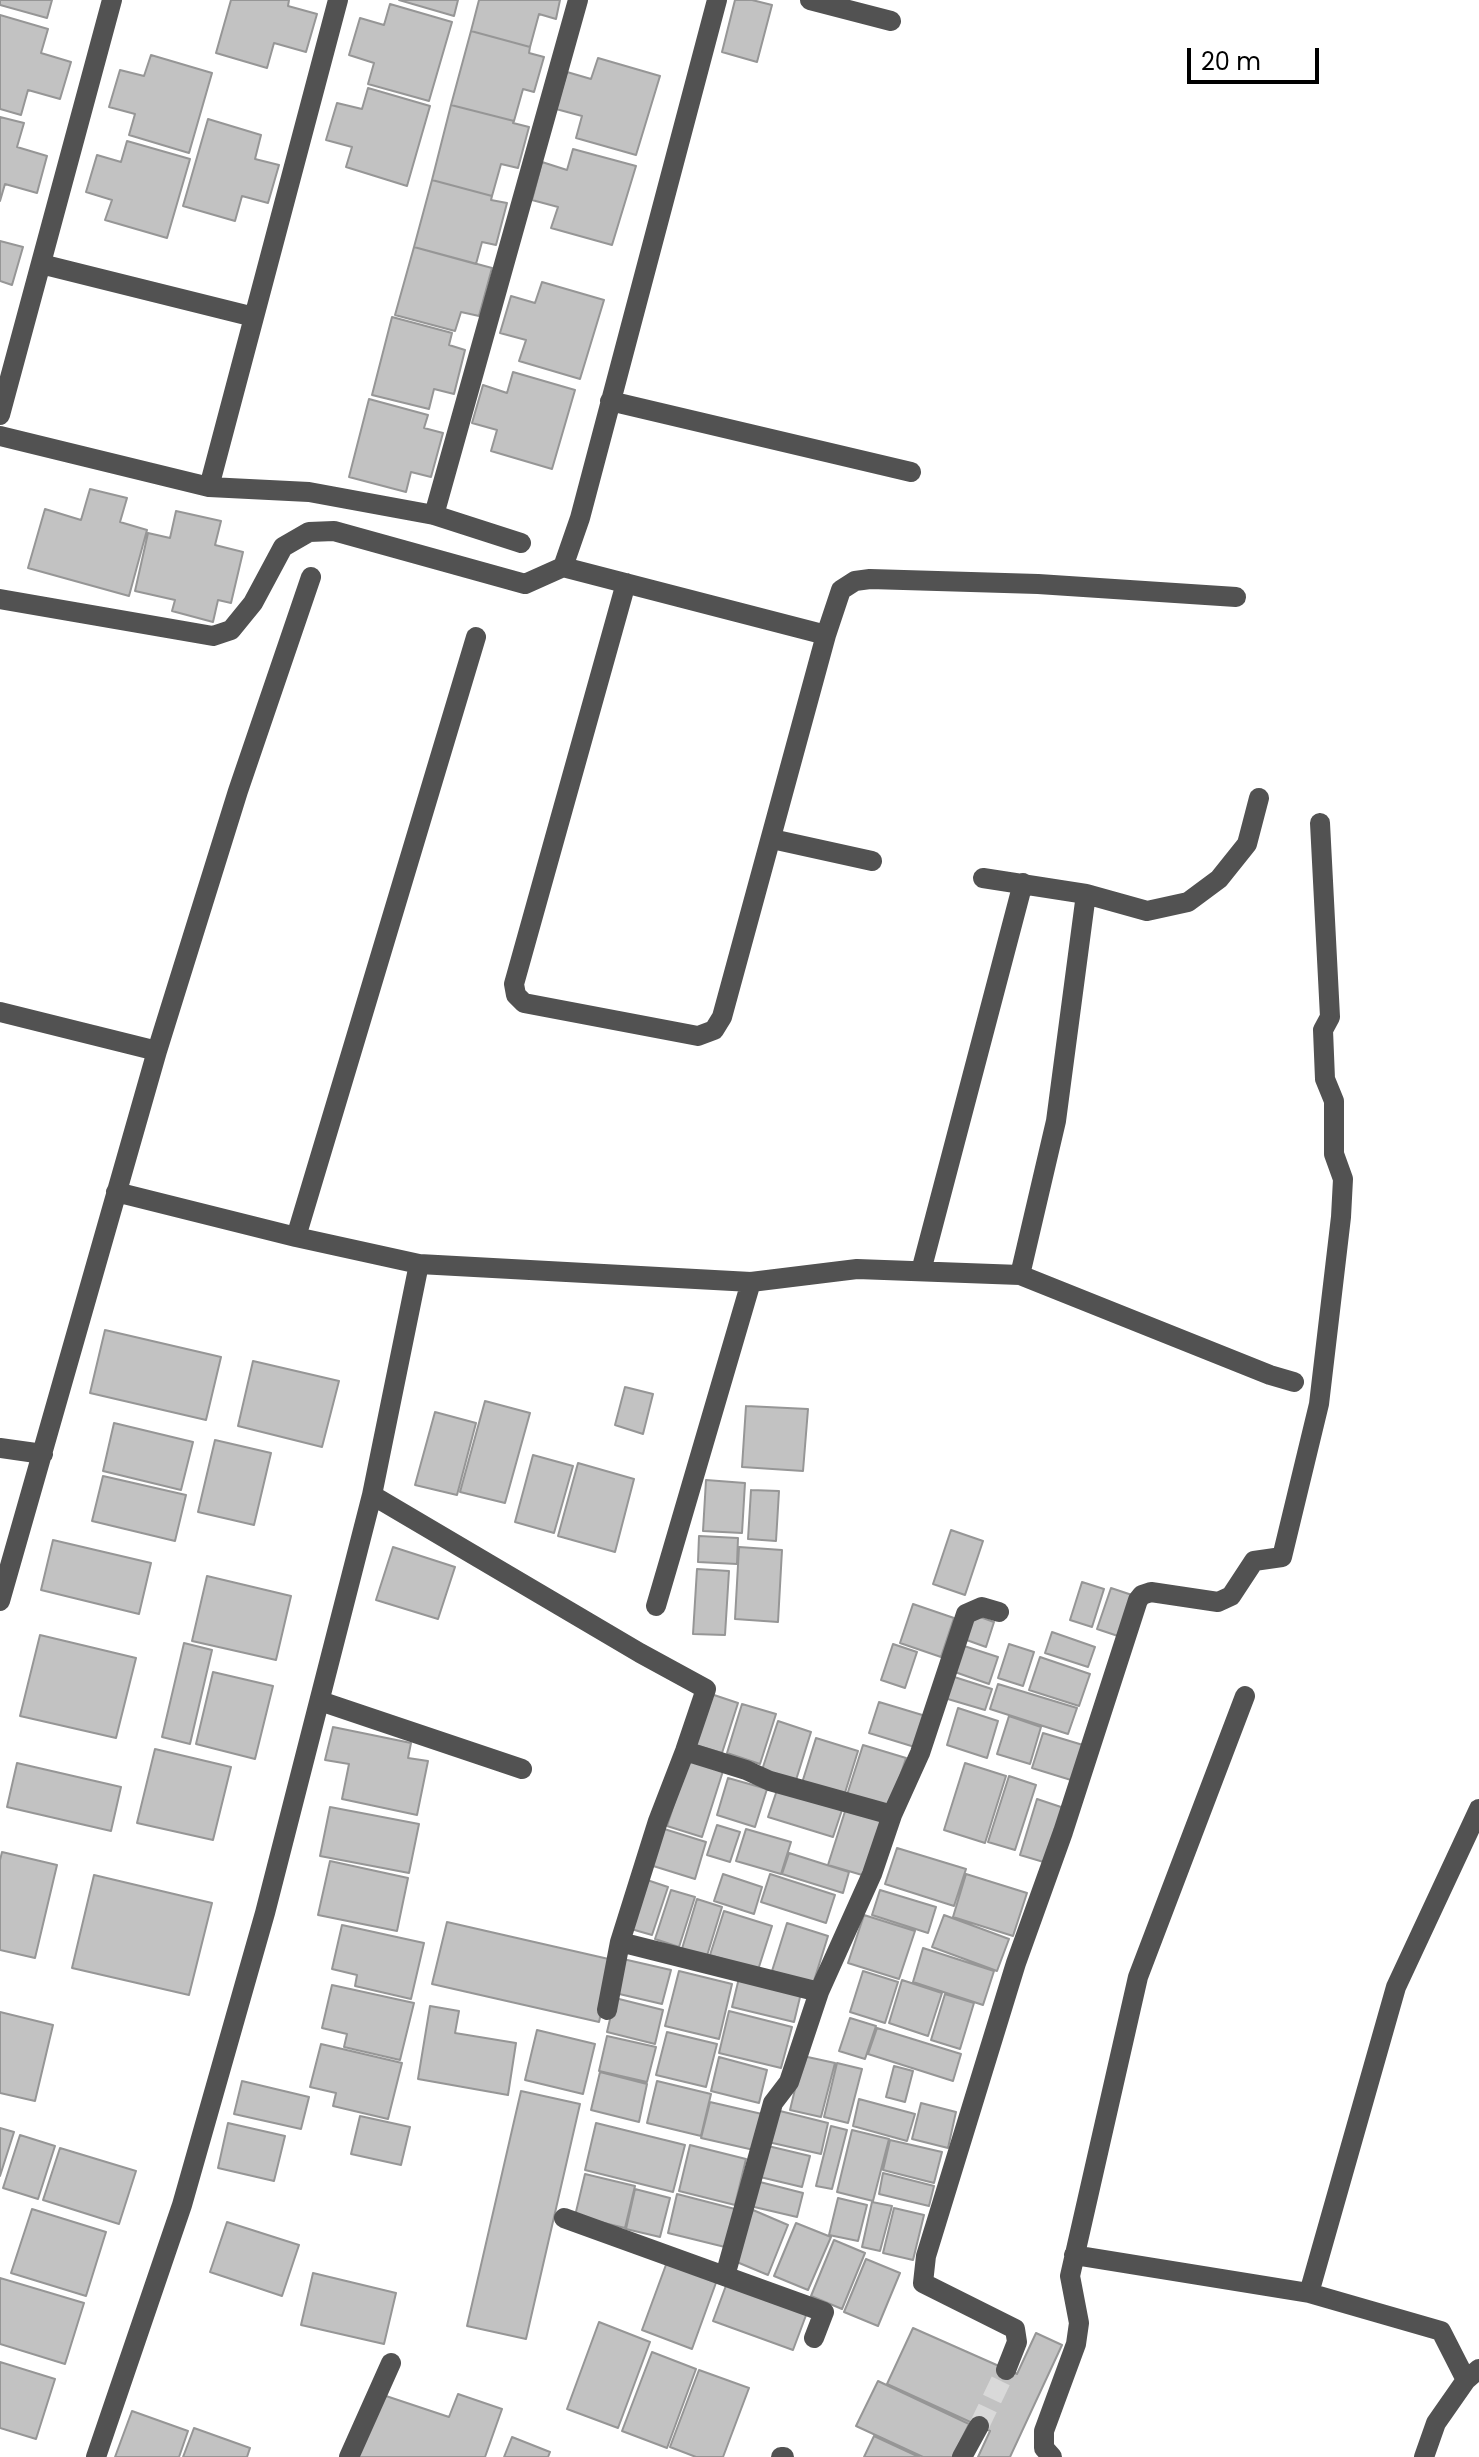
<!DOCTYPE html>
<style>
body{margin:0}
#map{position:relative;width:1479px;height:2457px;overflow:hidden;background:#fff;font-family:Poppins,sans-serif}
canvas{display:block}
.scale{position:absolute;left:1187px;top:48px;width:132px;height:36px;box-sizing:border-box;border:4px solid #000;border-top:0;padding-left:10px;font-size:24px;line-height:28px;white-space:nowrap;color:#000;-webkit-text-stroke:6px #fff;paint-order:stroke}
</style>
<div id="map">
<canvas width="1479" height="2457"></canvas>
<div class="scale">20 m</div>
</div>
<script>
const context = document.querySelector('canvas').getContext('2d');
context.lineJoin = 'round';
function paint(path, color) {
  context.fillStyle = color;
  context.fill(path, 'evenodd');
}
function toPath(rows) {
  const path = new Path2D();
  for (const r of rows) {
    path.moveTo(r[0], r[1]);
    for (let i = 2; i < r.length; i += 2) path.lineTo(r[i], r[i + 1]);
  }
  return path;
}
function stroke(path, color, width, dash) {
  context.strokeStyle = color;
  context.lineWidth = width;
  context.lineCap = dash ? 'butt' : 'round';
  context.setLineDash(dash || []);
  context.stroke(path);
}
const building = toPath([
 [0,0,52,0,47,18,0,5,0,0],
 [231,0,289,0,288,6,317,14,306,52,274,43,267,68,216,53,231,0],
 [399,0,458,0,454,16,399,0],
 [479,0,560,0,556,19,539,14,530,47,471,31,479,0],
 [735,0,752,0,772,5,757,62,722,52,735,0],
 [390,4,452,22,429,101,368,84,374,63,349,55,360,18,384,25,390,4],
 [0,15,48,29,41,53,71,62,60,99,28,90,21,115,0,109,0,15],
 [471,31,530,47,529,53,544,57,534,92,523,89,514,121,451,105,471,31],
 [151,55,212,73,189,153,129,135,135,114,109,107,120,70,144,76,151,55],
 [598,58,660,76,636,155,576,138,582,116,556,109,567,72,591,79,598,58],
 [368,88,430,106,407,186,346,167,352,147,326,140,337,103,362,109,368,88],
 [451,105,514,121,513,123,529,127,518,168,501,164,492,196,432,180,451,105],
 [0,117,24,123,17,147,47,156,37,193,5,184,0,201,0,117],
 [208,119,261,135,255,159,279,165,268,203,242,196,235,221,183,206,208,119],
 [127,141,190,159,167,238,105,220,112,200,86,192,97,155,121,162,127,141],
 [573,149,636,166,612,245,551,228,558,207,532,200,542,162,567,170,573,149],
 [432,180,492,196,491,200,507,203,496,245,482,242,476,264,414,247,432,180],
 [0,241,23,247,12,285,0,281,0,241],
 [414,247,492,268,479,316,461,312,455,331,395,315,414,247],
 [542,282,604,300,580,379,519,361,526,340,500,333,511,296,535,303,542,282],
 [392,317,452,333,449,345,465,350,454,394,434,389,429,409,372,395,392,317],
 [513,372,575,390,552,469,491,451,497,430,472,423,483,385,507,393,513,372],
 [369,399,428,415,424,428,443,433,431,477,411,472,406,492,349,477,369,399],
 [90,489,127,498,120,522,147,530,129,596,28,568,45,509,81,520,90,489],
 [176,511,221,521,215,545,243,552,231,603,218,600,213,622,172,611,175,600,135,591,148,533,170,538,176,511],
 [105,1330,221,1357,206,1420,90,1393,105,1330],
 [253,1361,339,1381,322,1447,238,1426,253,1361],
 [625,1387,653,1394,643,1434,615,1425,625,1387],
 [485,1401,530,1413,505,1503,460,1492,485,1401],
 [746,1406,808,1409,803,1471,742,1467,746,1406],
 [435,1412,476,1423,457,1495,415,1485,435,1412],
 [114,1423,193,1442,181,1490,103,1471,114,1423],
 [215,1440,271,1453,254,1525,198,1512,215,1440],
 [533,1455,573,1466,554,1533,515,1522,533,1455],
 [578,1463,634,1479,615,1552,558,1536,578,1463],
 [103,1476,186,1495,175,1541,92,1521,103,1476],
 [706,1480,745,1483,742,1533,703,1531,706,1480],
 [751,1490,779,1491,776,1541,748,1539,751,1490],
 [951,1530,983,1541,965,1595,933,1584,951,1530],
 [699,1536,738,1538,737,1564,698,1562,699,1536],
 [53,1540,151,1563,139,1614,41,1590,53,1540],
 [393,1547,455,1567,438,1619,376,1600,393,1547],
 [739,1547,782,1550,778,1622,735,1619,739,1547],
 [697,1569,729,1571,725,1635,693,1634,697,1569],
 [207,1576,291,1596,276,1660,192,1641,207,1576],
 [1082,1582,1104,1589,1092,1627,1070,1620,1082,1582],
 [1111,1588,1135,1596,1121,1637,1097,1629,1111,1588],
 [913,1604,954,1618,941,1657,900,1643,913,1604],
 [969,1613,994,1622,986,1647,961,1638,969,1613],
 [1052,1632,1095,1647,1088,1667,1045,1653,1052,1632],
 [40,1635,136,1658,116,1738,20,1716,40,1635],
 [184,1643,212,1650,190,1744,162,1737,184,1643],
 [893,1644,917,1652,905,1688,881,1680,893,1644],
 [1009,1644,1034,1652,1023,1686,998,1678,1009,1644],
 [961,1645,998,1657,989,1684,952,1671,961,1645],
 [1040,1657,1090,1674,1079,1706,1029,1690,1040,1657],
 [213,1672,273,1686,255,1759,196,1744,213,1672],
 [948,1675,992,1689,985,1710,941,1697,948,1675],
 [998,1684,1077,1708,1068,1734,990,1709,998,1684],
 [711,1694,738,1703,722,1753,695,1745,711,1694],
 [879,1702,929,1717,918,1748,869,1733,879,1702],
 [742,1704,776,1714,760,1764,727,1753,742,1704],
 [958,1708,998,1721,987,1758,947,1745,958,1708],
 [1009,1716,1041,1727,1030,1764,997,1754,1009,1716],
 [778,1721,811,1732,796,1780,762,1770,778,1721],
 [333,1727,411,1743,408,1758,428,1761,417,1815,342,1799,349,1764,325,1760,333,1727],
 [1043,1733,1083,1745,1071,1780,1032,1768,1043,1733],
 [816,1738,858,1751,844,1796,802,1783,816,1738],
 [863,1745,906,1758,890,1808,847,1795,863,1745],
 [155,1749,231,1767,213,1840,137,1823,155,1749],
 [688,1760,723,1771,702,1837,667,1826,688,1760],
 [17,1763,121,1787,111,1831,7,1807,17,1763],
 [965,1763,1006,1776,985,1843,944,1830,965,1763],
 [1009,1776,1036,1785,1015,1850,988,1842,1009,1776],
 [728,1778,767,1789,755,1827,717,1815,728,1778],
 [778,1787,843,1807,833,1837,768,1817,778,1787],
 [1037,1799,1064,1808,1047,1863,1020,1855,1037,1799],
 [847,1805,887,1818,869,1877,828,1865,847,1805],
 [330,1807,419,1824,409,1873,320,1856,330,1807],
 [717,1825,740,1832,730,1862,707,1855,717,1825],
 [661,1828,706,1842,695,1879,650,1865,661,1828],
 [746,1829,791,1842,781,1874,736,1861,746,1829],
 [897,1848,966,1869,954,1906,885,1884,897,1848],
 [2,1852,57,1865,35,1958,0,1950,0,1860,2,1852],
 [789,1853,849,1872,843,1893,782,1874,789,1853],
 [330,1861,408,1878,397,1931,318,1915,330,1861],
 [723,1874,762,1887,754,1914,714,1901,723,1874],
 [770,1874,835,1895,826,1923,761,1902,770,1874],
 [966,1874,1027,1893,1013,1936,953,1917,966,1874],
 [94,1875,212,1903,189,1995,72,1968,94,1875],
 [647,1880,668,1887,652,1935,631,1929,647,1880],
 [671,1890,695,1897,679,1947,655,1939,671,1890],
 [880,1890,936,1907,928,1933,872,1915,880,1890],
 [697,1899,722,1907,706,1959,681,1952,697,1899],
 [724,1911,772,1926,758,1970,710,1955,724,1911],
 [864,1915,915,1931,899,1979,848,1963,864,1915],
 [944,1915,1009,1939,997,1971,932,1947,944,1915],
 [447,1922,613,1960,599,2022,432,1984,447,1922],
 [787,1923,828,1936,813,1984,772,1971,787,1923],
 [342,1925,424,1943,411,1999,355,1986,357,1975,332,1969,342,1925],
 [923,1948,994,1971,983,2005,913,1982,923,1948],
 [623,1959,671,1970,662,2004,615,1993,623,1959],
 [679,1971,732,1984,719,2039,665,2026,679,1971],
 [863,1971,898,1982,885,2023,850,2012,863,1971],
 [739,1978,801,1993,794,2022,732,2007,739,1978],
 [902,1980,942,1993,928,2036,889,2023,902,1980],
 [332,1985,414,2003,400,2060,344,2047,347,2034,322,2028,332,1985],
 [945,1994,974,2003,960,2049,931,2040,945,1994],
 [615,1998,663,2010,655,2044,607,2032,615,1998],
 [430,2006,459,2011,455,2033,516,2043,508,2095,418,2079,430,2006],
 [729,2011,792,2027,781,2068,719,2053,729,2011],
 [0,2012,53,2025,35,2101,0,2093,0,2012],
 [850,2018,876,2026,865,2059,839,2051,850,2018],
 [877,2028,961,2054,953,2081,868,2054,877,2028],
 [537,2030,595,2044,583,2094,525,2080,537,2030],
 [667,2032,717,2044,706,2087,656,2075,667,2032],
 [607,2036,656,2047,647,2082,599,2071,607,2036],
 [321,2044,402,2063,388,2119,333,2106,336,2093,310,2087,321,2044],
 [803,2056,835,2063,821,2117,790,2110,803,2056],
 [719,2057,767,2070,759,2103,711,2091,719,2057],
 [837,2063,862,2069,848,2123,824,2117,837,2063],
 [894,2066,913,2071,905,2102,886,2097,894,2066],
 [600,2072,647,2084,639,2122,591,2110,600,2072],
 [242,2081,309,2097,301,2129,234,2114,242,2081],
 [657,2081,711,2094,701,2136,647,2123,657,2081],
 [521,2091,580,2104,526,2339,467,2326,521,2091],
 [859,2099,915,2114,907,2141,853,2126,859,2099],
 [710,2102,762,2114,754,2150,701,2138,710,2102],
 [921,2103,956,2112,948,2148,912,2139,921,2103],
 [776,2110,828,2123,821,2154,768,2142,776,2110],
 [360,2116,410,2127,401,2165,351,2154,360,2116],
 [228,2123,285,2136,274,2181,218,2168,228,2123],
 [596,2123,685,2145,673,2192,585,2170,596,2123],
 [831,2126,847,2130,832,2189,816,2186,831,2126],
 [0,2128,14,2132,0,2176,0,2128],
 [852,2130,889,2139,873,2201,837,2192,852,2130],
 [20,2135,55,2146,38,2199,3,2188,20,2135],
 [890,2140,942,2152,934,2183,883,2170,890,2140],
 [690,2145,746,2159,735,2205,679,2191,690,2145],
 [768,2146,810,2156,802,2187,760,2177,768,2146],
 [60,2148,136,2171,119,2224,43,2200,60,2148],
 [883,2173,934,2186,929,2206,879,2194,883,2173],
 [585,2174,635,2186,625,2228,575,2216,585,2174],
 [756,2181,803,2193,797,2217,750,2206,756,2181],
 [635,2189,670,2198,660,2237,626,2229,635,2189],
 [677,2194,735,2209,725,2247,668,2233,677,2194],
 [838,2198,867,2205,858,2241,829,2235,838,2198],
 [872,2202,892,2206,880,2251,862,2247,872,2202],
 [894,2208,924,2215,913,2260,883,2253,894,2208],
 [32,2209,106,2232,86,2296,11,2273,32,2209],
 [753,2210,788,2225,768,2275,732,2260,753,2210],
 [227,2222,299,2245,282,2296,210,2272,227,2222],
 [796,2223,831,2237,808,2290,774,2276,796,2223],
 [834,2240,865,2253,842,2309,811,2296,834,2240],
 [866,2259,900,2273,878,2326,844,2312,866,2259],
 [667,2262,717,2280,692,2349,642,2330,667,2262],
 [313,2273,396,2293,384,2344,301,2325,313,2273],
 [0,2278,84,2303,65,2364,0,2344,0,2278],
 [728,2280,808,2310,793,2350,713,2321,728,2280],
 [599,2322,650,2342,618,2428,567,2409,599,2322],
 [913,2328,1017,2374,1036,2333,1062,2345,1010,2457,978,2457,990,2431,887,2384,913,2328],
 [652,2352,696,2369,667,2448,622,2431,652,2352],
 [0,2362,55,2379,36,2439,0,2428,0,2362],
 [699,2370,749,2388,723,2457,696,2457,670,2447,699,2370],
 [878,2381,969,2424,953,2457,923,2457,856,2426,878,2381],
 [380,2394,449,2417,458,2394,502,2409,485,2457,358,2457,380,2394],
 [132,2411,188,2431,179,2457,115,2457,132,2411],
 [194,2428,250,2448,247,2457,183,2457,194,2428],
 [874,2436,919,2457,864,2457,874,2436],
 [512,2437,550,2452,548,2457,504,2457,512,2437]
]);
paint(building, '#c2c2c2');
stroke(building, '#969696', 2);
stroke(toPath([
 [979,2426,1006,2370]
]), '#d9d9d9', 20, [20, 10]);
stroke(toPath([
 [810,0,891,21],
 [41,264,254,317],
 [610,401,911,472],
 [0,415,112,0],
 [0,436,209,487,309,492,434,515,521,543],
 [209,487,338,0],
 [434,515,578,0],
 [563,567,580,518,717,0],
 [626,583,514,984,516,995,524,1003,698,1036,714,1030,722,1017,826,635,841,590,855,581,870,579,1038,584,1236,597],
 [0,599,213,636,231,630,253,603,283,547,309,532,334,531,525,584,563,567,826,635],
 [772,839,872,861],
 [983,878,1086,894,1056,1121,1020,1275],
 [1086,894,1147,911,1188,902,1219,879,1247,844,1259,798],
 [0,1012,157,1051],
 [116,1192,296,1237,419,1264,751,1282,857,1269,1020,1275,1270,1375,1294,1382],
 [296,1237,476,637],
 [921,1271,1023,883],
 [0,1448,43,1454],
 [372,1495,640,1653,706,1689,685,1751,658,1821,620,1942,607,2010],
 [0,1601,157,1051,238,791,311,577],
 [656,1606,751,1282],
 [320,1701,522,1769],
 [685,1751,746,1770,770,1781,892,1815],
 [620,1942,819,1992,789,2082,773,2103,725,2276],
 [819,1992,872,1874,892,1815,920,1753,966,1614,982,1607,999,1612],
 [564,2218,824,2312,814,2338],
 [1074,2255,1309,2293,1441,2331,1466,2380],
 [1309,2293,1396,1987,1479,1809],
 [1006,2370,1017,2342,1015,2329,923,2283,926,2256,1016,1963,1063,1832,1138,1600,1142,1595,1151,1592,1218,1602,1231,1596,1254,1561,1282,1557,1319,1404,1341,1217,1343,1179,1334,1154,1334,1101,1325,1079,1323,1030,1330,1017,1320,823],
 [96,2457,182,2205,265,1913,372,1495,419,1264],
 [349,2457,391,2363],
 [781,2457,784,2457],
 [962,2457,979,2426],
 [1052,2457,1044,2448,1044,2431,1076,2344,1079,2323,1070,2276,1138,1977,1245,1696],
 [1424,2457,1436,2423,1466,2380,1479,2369]
]), '#525252', 20);
</script>
